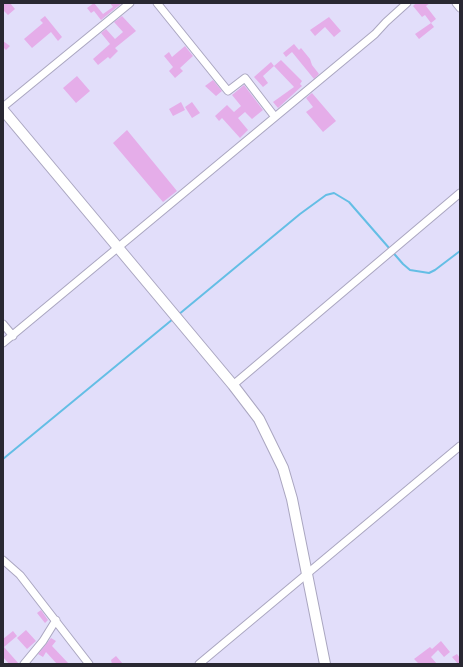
<!DOCTYPE html>
<style>
body{margin:0}
#map{position:relative;width:463px;height:667px;overflow:hidden;background:#e2defa;font-family:"Public Sans",sans-serif}
canvas{display:block}
.frame{position:absolute;inset:0;border:4px solid #292832;pointer-events:none}
</style>
<div id="map">
<canvas width="463" height="667"></canvas>
<div class="frame"></div>
</div>
<script>
const context = document.querySelector('canvas').getContext('2d');
context.lineJoin = 'round';
function toPath(rows) {
  const path = new Path2D();
  for (const r of rows) {
    path.moveTo(r[0], r[1]);
    for (let i = 2; i < r.length; i += 2) path.lineTo(r[i], r[i + 1]);
  }
  return path;
}
function stroke(path, color, width, dash) {
  context.strokeStyle = color;
  context.lineWidth = width;
  context.lineCap = dash ? 'butt' : 'round';
  context.setLineDash(dash || []);
  context.stroke(path);
}
function paint(path, color) {
  context.fillStyle = color;
  context.fill(path, 'evenodd');
}
stroke(toPath([
 [178,315,300,214,326,195,334,193,349,202,403,264,410,270,429,273,435,270,460,251],
 [3,459,173,319]
]), '#64bee5', 2);
paint(toPath([
 [3,3,10,3,15,9,8,15,3,10],
 [94,3,103,14,113,7,110,3,122,3,101,20,94,11,91,13,87,8],
 [416,3,430,3,426,6,436,19,431,23,425,15,422,17,413,6],
 [45,16,62,37,58,41,51,32,32,48,24,39,43,23,40,20],
 [122,16,136,31,115,48,118,51,110,59,108,57,98,65,93,59,110,44,101,33,106,29,115,39,123,32,114,22],
 [329,17,341,31,334,37,325,27,315,36,310,30],
 [431,23,434,27,419,39,415,34],
 [3,41,10,46,6,50,3,47],
 [294,44,299,50,301,48,310,59,312,65,319,74,314,79,292,52,286,57,283,53],
 [185,46,193,56,180,68,183,71,175,78,169,71,173,67,164,56,169,52,172,57],
 [281,60,302,81,300,84,302,86,278,108,273,102,294,87,274,66],
 [271,62,274,66,263,76,268,83,263,87,254,77],
 [77,76,90,91,76,103,63,88],
 [213,80,222,91,216,96,205,86],
 [244,85,263,110,252,119,245,112,238,118,248,130,240,138,222,118,219,121,215,116,227,105,234,112,241,106,232,95],
 [312,93,336,121,323,132,306,112,313,107,306,98],
 [181,102,185,110,173,116,169,109],
 [192,102,200,113,192,118,185,107],
 [127,130,177,191,163,202,113,143],
 [41,610,48,620,45,623,37,613],
 [26,630,36,641,27,649,17,638],
 [13,631,17,636,4,647,19,664,9,664,3,657,3,639],
 [51,638,56,641,52,646,69,664,57,664,46,652,43,657,38,654],
 [441,641,450,652,444,657,438,650,431,657,437,664,419,664,414,659,430,647,432,649],
 [457,654,460,658,460,664,458,664,452,657],
 [116,656,123,664,112,664,111,660]
]), '#e5ade9');
const street = toPath([
 [157,3,228,91,245,78,275,117],
 [456,3,460,8],
 [3,107,130,3],
 [3,324,13,336],
 [3,343,375,34,386,22,407,3],
 [233,385,460,193],
 [3,560,20,575,89,664],
 [24,664,43,641,56,620],
 [199,664,460,446]
]);
const secondary = toPath([
 [3,110,233,385,259,419,283,468,292,499,325,664]
]);
stroke(street, '#aaa6c0', 9);
stroke(secondary, '#aaa6c0', 12);
stroke(street, '#fff', 7);
stroke(secondary, '#fff', 10);
</script>
